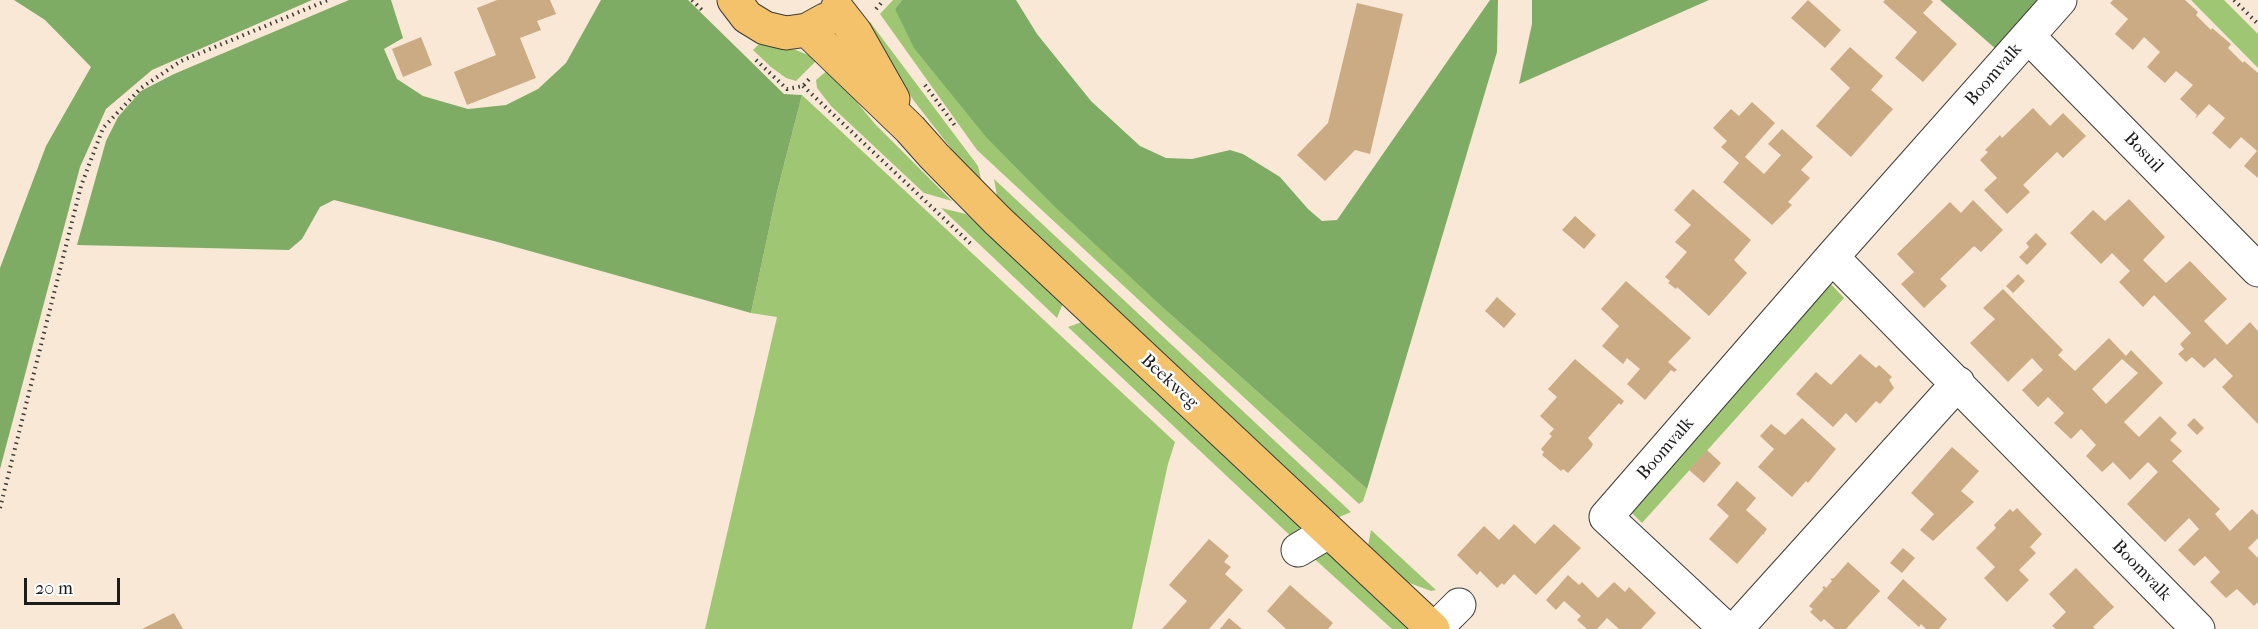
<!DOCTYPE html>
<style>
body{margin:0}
#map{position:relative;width:2258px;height:629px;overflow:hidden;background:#f8e8d5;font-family:"IM FELL French Canon",serif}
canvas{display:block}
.scale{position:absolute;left:24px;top:578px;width:96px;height:27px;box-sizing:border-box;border:3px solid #1c1c1c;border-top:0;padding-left:8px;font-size:18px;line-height:21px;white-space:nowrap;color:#1c1c1c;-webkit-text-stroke:4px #fff;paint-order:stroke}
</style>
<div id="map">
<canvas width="2258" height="629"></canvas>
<div class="scale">20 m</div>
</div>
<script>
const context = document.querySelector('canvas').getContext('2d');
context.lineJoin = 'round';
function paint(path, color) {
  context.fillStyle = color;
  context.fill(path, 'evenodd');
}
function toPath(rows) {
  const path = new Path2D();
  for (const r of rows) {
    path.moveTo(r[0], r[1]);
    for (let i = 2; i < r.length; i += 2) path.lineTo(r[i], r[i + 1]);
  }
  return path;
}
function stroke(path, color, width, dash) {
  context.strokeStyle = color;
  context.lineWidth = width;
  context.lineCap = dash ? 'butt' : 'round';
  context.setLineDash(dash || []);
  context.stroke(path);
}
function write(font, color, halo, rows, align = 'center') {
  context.font = font + ' "IM FELL French Canon",serif';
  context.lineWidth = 5;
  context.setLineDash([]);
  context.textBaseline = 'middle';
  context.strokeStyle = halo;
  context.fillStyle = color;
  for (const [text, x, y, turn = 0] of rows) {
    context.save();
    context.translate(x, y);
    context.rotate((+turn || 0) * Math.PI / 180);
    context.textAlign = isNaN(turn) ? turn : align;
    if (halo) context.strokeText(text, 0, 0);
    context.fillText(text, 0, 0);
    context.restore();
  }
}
paint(toPath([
 [893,0,902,0,895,9,1170,314,1367,489,1363,501,1359,504,977,150,880,14],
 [2191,0,2224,0,2258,34,2258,68],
 [870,22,978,166,981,179,971,174,914,101,867,31,866,27],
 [759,44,796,50,818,59,796,81,786,78,771,67,753,50],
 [829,69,875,124,952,201,924,193,831,106,817,88,816,80],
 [802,95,1175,442,1168,464,1132,629,705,629,777,317,751,313,777,192],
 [994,179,1351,512,1337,518,998,201],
 [941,208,966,214,1063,303,1057,318],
 [1826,279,1844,298,1642,523,1629,510],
 [1082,322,1300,524,1297,542,1068,327],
 [1371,530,1436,590,1431,591,1404,581,1368,546],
 [1323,547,1410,629,1392,629,1309,554]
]), '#9fc773');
paint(toPath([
 [14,0,312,0,152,70,106,109,80,167,0,469,0,268,46,146,91,67,45,20],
 [349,0,391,0,403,38,384,49,397,79,423,96,468,109,506,105,538,89,566,63,601,0,688,0,784,94,802,95,777,192,751,313,494,241,334,200,320,207,302,239,289,250,77,245,106,141,118,117,141,91,174,74],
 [902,0,1016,0,1037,34,1091,101,1140,146,1166,158,1192,159,1230,150,1243,154,1280,177,1308,209,1322,221,1337,220,1490,0,1498,0,1497,52,1367,489,1170,314,1054,206,986,137,914,48,895,9],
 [1532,0,1709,0,1519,84,1532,24],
 [1940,0,2042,0,1997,50]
]), '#7fac65');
paint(toPath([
 [497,0,550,0,556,14,537,21,541,30,520,38,536,78,467,105,454,72,496,55,477,8],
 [1808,0,1841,30,1825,48,1791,18],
 [1885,0,1931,0,1933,2,1923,13,1957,44,1923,82,1895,58,1917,32,1883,2],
 [2113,0,2185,0,2198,12,2196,15,2211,30,2212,28,2231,44,2228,48,2243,63,2244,61,2258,73,2258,178,2244,166,2257,151,2241,137,2230,149,2212,133,2225,118,2209,104,2195,119,2197,115,2180,99,2193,85,2176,71,2165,83,2147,67,2160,52,2144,37,2133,50,2115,34,2128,19,2110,3],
 [1357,3,1403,14,1370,154,1355,150,1325,181,1297,155,1328,123],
 [421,37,432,65,403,77,392,49],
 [1850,47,1883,76,1871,90,1893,109,1851,157,1816,126,1850,88,1830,69],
 [1752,102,1775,123,1745,157,1764,174,1781,155,1768,144,1782,129,1813,157,1801,170,1810,178,1788,202,1792,205,1772,225,1723,182,1739,163,1721,147,1727,141,1713,128,1731,109,1739,116],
 [2033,108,2050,126,2063,113,2086,136,2063,158,2057,152,2023,185,2030,192,2007,214,1984,190,1997,178,1980,160,1988,152,1985,150,2000,135,2002,138],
 [1693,189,1751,240,1734,260,1747,273,1709,316,1677,287,1676,289,1668,283,1670,281,1665,277,1687,252,1675,242,1691,225,1674,210],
 [2129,199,2165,237,2143,260,2166,283,2190,261,2227,299,2204,321,2227,345,2250,322,2258,331,2258,424,2222,387,2233,376,2215,358,2204,368,2192,357,2186,362,2178,354,2184,349,2180,344,2191,333,2154,295,2143,307,2119,282,2130,271,2112,253,2101,264,2070,233,2093,210,2105,221],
 [1973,200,2003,230,1981,252,1974,246,1940,279,1947,286,1924,308,1901,284,1914,272,1897,254,1950,202,1961,213],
 [1575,216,1596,235,1584,249,1562,230],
 [2036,233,2047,244,2027,265,2019,257,2029,247,2026,243],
 [2018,274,2025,281,2013,293,2006,286],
 [1626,281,1691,338,1668,362,1677,370,1674,372,1671,370,1645,400,1627,384,1640,369,1627,358,1623,364,1602,346,1619,326,1601,309],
 [2003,289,2063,350,2058,355,2075,371,2109,338,2126,356,2131,350,2163,383,2124,422,2139,437,2160,416,2177,433,2170,440,2182,451,2172,461,2220,509,2215,514,2230,531,2252,509,2258,515,2258,538,2248,548,2258,558,2258,602,2254,606,2237,589,2226,598,2210,582,2220,572,2205,556,2194,566,2178,550,2199,529,2189,518,2165,542,2127,504,2158,472,2148,462,2130,480,2113,462,2102,472,2086,456,2096,445,2081,429,2071,439,2054,423,2064,413,2048,397,2038,407,2022,390,2043,370,2032,358,2008,382,1970,343,1995,319,1983,308],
 [2122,359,2138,373,2106,404,2092,389],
 [1497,297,1516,314,1504,328,1485,311],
 [1860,354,1876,368,1879,365,1892,377,1889,380,1894,388,1880,404,1876,401,1856,423,1846,413,1833,427,1796,394,1816,372,1831,385],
 [1575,359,1624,401,1621,405,1619,403,1588,438,1593,444,1591,448,1568,473,1563,469,1561,471,1542,455,1544,452,1541,449,1552,436,1549,434,1554,429,1540,416,1557,397,1548,389],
 [1802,418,1836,449,1808,483,1806,481,1792,497,1758,467,1774,449,1760,436,1771,424,1785,435],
 [2194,418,2204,428,2197,435,2187,425],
 [1952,447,1979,471,1961,491,1974,502,1933,541,1920,530,1934,514,1911,493],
 [1707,450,1721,463,1704,483,1689,470],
 [1737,481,1756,498,1746,510,1767,529,1764,533,1765,535,1763,534,1737,564,1709,539,1729,516,1717,505],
 [2017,508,2042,534,2030,547,2036,553,2019,570,2029,580,2007,602,1984,578,1995,567,1976,548,1996,528,1994,525,2010,509,2013,512],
 [1514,524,1535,544,1554,524,1581,548,1536,595,1514,574,1504,585,1502,583,1497,588,1480,571,1477,575,1457,555,1484,526,1499,540],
 [1209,539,1229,556,1224,562,1231,567,1225,574,1243,590,1209,629,1162,629,1187,601,1169,585],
 [1903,548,1915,558,1902,573,1890,563],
 [1848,562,1880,591,1846,629,1835,629,1824,619,1821,622,1810,612,1813,609,1809,606,1824,589,1822,588,1824,586,1826,588,1832,581,1830,579,1834,578],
 [2076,568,2114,607,2093,627,2095,629,2056,629,2052,626,2066,612,2049,594],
 [1568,575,1579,585,1582,582,1598,598,1614,582,1625,592,1629,587,1656,613,1641,629,1619,629,1607,618,1597,629,1587,629,1577,620,1581,616,1564,601,1556,610,1546,600],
 [1903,579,1947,619,1939,629,1926,629,1921,624,1919,627,1887,598],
 [1290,585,1333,623,1328,629,1286,629,1267,611],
 [174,613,183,629,142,629],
 [1229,618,1242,629,1220,629]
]), '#cbab83');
const minor = toPath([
 [2028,36,2258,270],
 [1832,257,2198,629],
 [1298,550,1328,532],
 [1435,629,1459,605],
 [1726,629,1606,517,1832,257,2060,0],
 [1736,629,1958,383]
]);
const major = toPath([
 [734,0,747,17,765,28,786,33,807,30,825,20],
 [837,9,855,32,893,99],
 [807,30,910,129,934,156,997,220,1433,629]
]);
stroke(minor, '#3d3b38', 35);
stroke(major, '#3d3b38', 35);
stroke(toPath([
 [692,0,702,10],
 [2234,0,2258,24],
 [876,9,884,0],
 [756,60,787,89,803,86,811,77],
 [925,85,956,127],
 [803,86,971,244],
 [0,508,81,186,103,128,141,88,181,61,328,0]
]), '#3d3b38', 4, [1.5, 4.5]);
stroke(minor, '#fff', 33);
stroke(major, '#f3c26a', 33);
write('18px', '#1c1c1c', '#fff', [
 ["Boomvalk",1994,75,-49],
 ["Bosuil",2143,153,46],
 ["Beekweg",1169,382,43],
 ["Boomvalk",1666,449,-49],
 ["Boomvalk",2141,571,46]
]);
</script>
